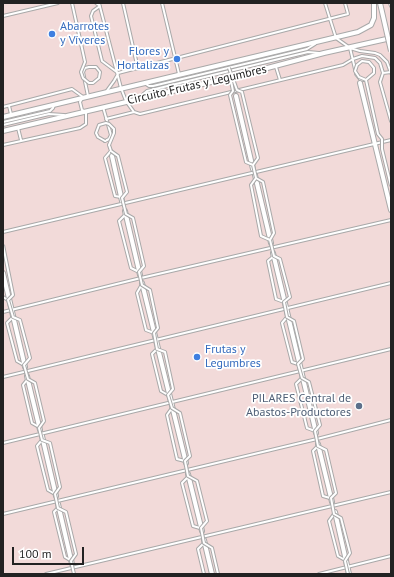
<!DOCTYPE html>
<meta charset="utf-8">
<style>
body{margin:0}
#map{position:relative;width:394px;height:577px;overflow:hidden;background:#f2efe9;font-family:"PT Sans",sans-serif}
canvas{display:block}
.frame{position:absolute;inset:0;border:4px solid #222;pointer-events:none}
.scale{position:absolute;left:12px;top:547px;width:72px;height:18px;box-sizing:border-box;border:2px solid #222;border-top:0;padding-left:5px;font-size:12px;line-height:14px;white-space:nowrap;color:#222;-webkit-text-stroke:3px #fff;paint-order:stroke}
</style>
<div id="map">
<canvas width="394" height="577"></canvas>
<div class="frame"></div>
<div class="scale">100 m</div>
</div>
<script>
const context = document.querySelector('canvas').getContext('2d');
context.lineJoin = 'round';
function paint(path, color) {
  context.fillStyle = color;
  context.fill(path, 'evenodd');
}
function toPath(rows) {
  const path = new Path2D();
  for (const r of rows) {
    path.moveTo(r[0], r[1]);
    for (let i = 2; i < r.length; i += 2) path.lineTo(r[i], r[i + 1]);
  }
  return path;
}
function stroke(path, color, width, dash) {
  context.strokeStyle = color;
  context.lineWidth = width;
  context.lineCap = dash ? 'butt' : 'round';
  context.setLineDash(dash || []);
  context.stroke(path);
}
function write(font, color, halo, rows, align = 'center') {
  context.font = font + ' "PT Sans",sans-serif';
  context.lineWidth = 3.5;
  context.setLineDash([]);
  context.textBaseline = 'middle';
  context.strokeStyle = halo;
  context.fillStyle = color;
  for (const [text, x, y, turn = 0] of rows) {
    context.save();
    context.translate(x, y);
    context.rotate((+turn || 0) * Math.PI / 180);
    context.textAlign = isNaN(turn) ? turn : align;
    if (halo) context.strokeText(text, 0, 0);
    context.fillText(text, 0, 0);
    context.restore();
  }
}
paint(toPath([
 [3,3,391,3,391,574,3,574]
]), '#f2dad9');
const lane = toPath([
 [72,3,85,62],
 [96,3,100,6,93,11,91,16,102,61,118,73,348,14,345,3],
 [99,3,121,88,126,101,134,112,140,114,343,65,353,59,362,56,375,58,380,63,383,73],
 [123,3,138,69],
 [162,3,179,74],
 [325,3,336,38,350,48,360,51,375,53,380,55,387,62,391,73],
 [390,3,391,6],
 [3,16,58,3],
 [350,48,355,69],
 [276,67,280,80],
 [391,72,383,73,380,82,391,121],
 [356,74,360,79,364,80],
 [146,84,149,86,153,86,307,49,315,44],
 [106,92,114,81,118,74],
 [88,96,83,72,85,68,89,67],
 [139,98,147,91,308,52,319,53],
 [9,106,11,114],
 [3,107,72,89,83,97,80,102,82,110,86,112,86,124,80,128,3,145],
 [103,107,111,135,109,139,105,141],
 [106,119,134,112],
 [3,122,50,111,53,108,54,105],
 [3,125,49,114,64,115],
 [18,128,21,140],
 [109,145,111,151,105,158,115,196,121,197],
 [125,215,119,221,131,268,139,272],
 [3,232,391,140],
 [274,256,268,261,276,299,284,302],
 [141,286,137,293,146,330,154,333],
 [3,297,8,300],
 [3,312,141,278,391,220],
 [13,317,7,323,17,361,24,365],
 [287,317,282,323,292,362,298,364],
 [157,349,152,354,161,391,168,395],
 [3,377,391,283],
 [302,378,296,384,307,428,315,431],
 [27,380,23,385,32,423,39,427],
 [172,408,167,415,177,459,185,461],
 [42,440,37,446,48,490,55,494],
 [3,443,391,349],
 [318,446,313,451,323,496,330,498],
 [188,477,182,483,193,526,200,528],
 [58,508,54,512,65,557,70,560],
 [3,514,317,439,391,420],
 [334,514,329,521,338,556,345,560],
 [46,574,391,492],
 [204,574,198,549,204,543],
 [319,574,391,556]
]);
const street = toPath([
 [360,83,391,210],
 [236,96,253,169],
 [3,117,358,32,371,25,374,18,374,3],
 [3,131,241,75,324,53,391,38],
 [112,156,122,201],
 [255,175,271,243],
 [125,211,140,275],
 [273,253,316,433],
 [3,273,25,367],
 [142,283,186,463],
 [27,376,40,430],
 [42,436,56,496],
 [318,444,332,502],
 [188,474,202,531],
 [58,504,72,564],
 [335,512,349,574],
 [204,540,212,574]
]);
stroke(lane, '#a9a9a9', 4);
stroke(street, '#a9a9a9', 6);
stroke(lane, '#fff', 2);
stroke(street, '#fff', 4);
const laneBridge = toPath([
 [85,62,81,72,83,78,89,83,93,83,99,78,100,72,96,67,89,67],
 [229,68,237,90,242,92,258,158,253,165],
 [232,78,231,81,233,91,230,95,246,162,253,165],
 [367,79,374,73,374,68,369,62,362,61,357,65,355,71,359,77,366,80,378,134,382,139,382,149,391,186],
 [105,141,98,137,96,133,99,125,106,123,109,124,114,129,114,133,109,145],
 [111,151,118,156,127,192,122,198,126,214,133,218,144,266,139,272,142,285,150,290,158,328,154,333,157,349,165,352,173,389,168,395,172,408,180,413,190,456,185,461,188,476,197,481,207,521,201,528,204,543,212,548,218,574],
 [253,165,256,178,263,182,274,233,270,240,274,256,280,259,290,297,284,302,287,317,294,321,303,359,298,364,302,378,309,382,320,425,315,431,318,446,326,450,336,493,331,498,334,514,341,518,350,553,345,561,348,574],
 [256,178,251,185,261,236,270,240],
 [3,245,13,295,8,300,13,317,20,320,30,358,24,365,28,379,35,383,44,421,39,428,42,440,50,443,60,487,55,494,58,508,66,512,76,554,71,561,74,574]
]);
const streetBridge = toPath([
 [380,3,391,51]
]);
stroke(laneBridge, '#a9a9a9', 4, []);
stroke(streetBridge, '#a9a9a9', 6, []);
stroke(laneBridge, '#fff', 2);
stroke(streetBridge, '#fff', 4);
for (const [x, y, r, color] of [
 [52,34,4,"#3f7fe0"],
 [177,59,4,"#3f7fe0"],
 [197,357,4,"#3f7fe0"],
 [359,406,4,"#5c6f8a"]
]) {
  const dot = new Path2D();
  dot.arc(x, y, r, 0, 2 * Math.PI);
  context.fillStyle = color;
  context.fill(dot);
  stroke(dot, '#fff', 1.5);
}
write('12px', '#366cbe', '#fff', [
 ["Abarrotes",60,27],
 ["y Víveres",60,41],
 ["Flores y",169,52,"right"],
 ["Hortalizas",169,66,"right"],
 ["Frutas y",205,350],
 ["Legumbres",205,364]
], 'left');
write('12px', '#222', '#fff', [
 ["Circuito Frutas y Legumbres",197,85,-13]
]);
write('12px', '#4e5e75', '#fff', [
 ["PILARES Central de",351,399],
 ["Abastos-Productores",351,413]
], 'right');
</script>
